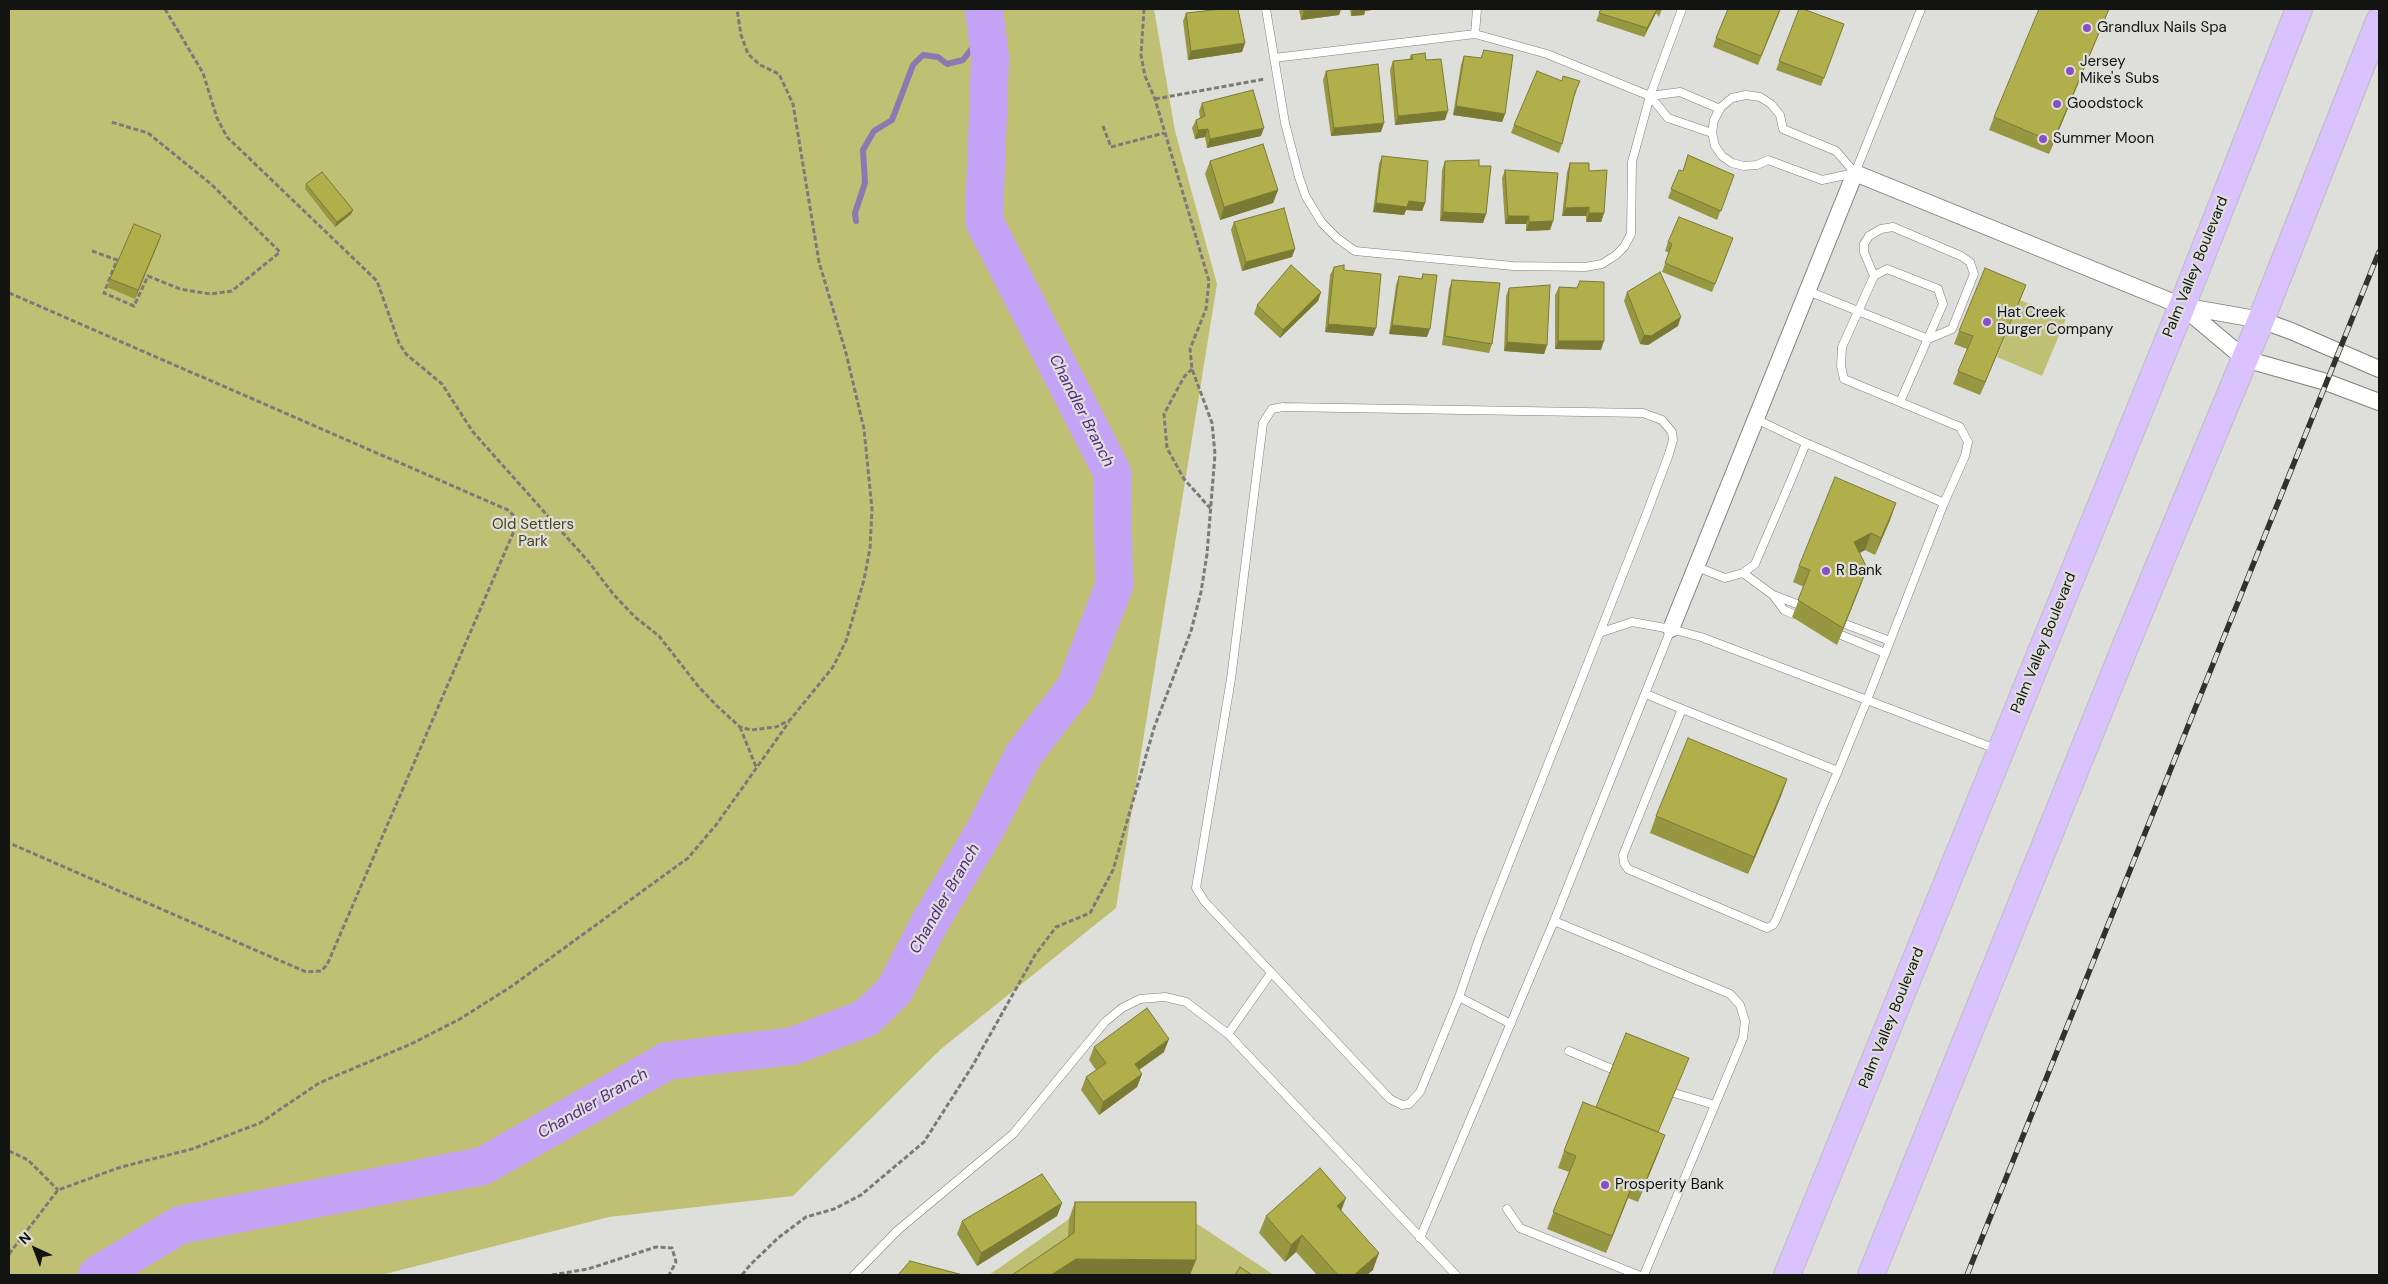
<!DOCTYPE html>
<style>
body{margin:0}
#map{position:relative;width:2388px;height:1284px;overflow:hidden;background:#dedfdb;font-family:"DM Sans",sans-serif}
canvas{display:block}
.frame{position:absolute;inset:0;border:10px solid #131312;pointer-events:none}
.north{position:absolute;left:10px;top:1224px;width:50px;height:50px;-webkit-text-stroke:4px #dedfdb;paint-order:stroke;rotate:317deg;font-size:14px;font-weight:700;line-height:20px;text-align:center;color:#131312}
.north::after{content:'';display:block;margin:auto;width:18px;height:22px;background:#131312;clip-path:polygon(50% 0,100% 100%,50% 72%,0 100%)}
</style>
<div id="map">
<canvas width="2388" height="1284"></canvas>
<div class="frame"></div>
<div class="north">N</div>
</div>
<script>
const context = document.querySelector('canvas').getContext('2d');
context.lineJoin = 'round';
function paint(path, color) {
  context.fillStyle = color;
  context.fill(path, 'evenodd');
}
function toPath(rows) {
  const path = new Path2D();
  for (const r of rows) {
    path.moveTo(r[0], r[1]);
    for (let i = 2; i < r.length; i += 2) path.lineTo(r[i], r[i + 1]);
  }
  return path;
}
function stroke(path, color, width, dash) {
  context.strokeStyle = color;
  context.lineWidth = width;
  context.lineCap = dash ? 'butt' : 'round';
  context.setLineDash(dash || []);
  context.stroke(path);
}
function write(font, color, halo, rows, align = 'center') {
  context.font = font + ' "DM Sans",sans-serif';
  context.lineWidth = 4.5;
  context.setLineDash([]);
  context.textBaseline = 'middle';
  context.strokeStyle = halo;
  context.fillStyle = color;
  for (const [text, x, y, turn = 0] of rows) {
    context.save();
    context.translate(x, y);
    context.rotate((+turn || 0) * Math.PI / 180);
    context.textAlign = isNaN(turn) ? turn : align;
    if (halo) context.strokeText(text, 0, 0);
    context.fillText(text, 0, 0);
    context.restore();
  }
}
paint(toPath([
 [9,9,1154,9,1175,131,1217,284,1116,908,941,1049,793,1196,609,1217,381,1275,9,1275],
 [2020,300,2054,314,2057,309,2068,314,2042,376,1997,357],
 [1069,1219,1190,1219,1274,1275,989,1275]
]), '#c0c075');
stroke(toPath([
 [856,221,855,213,865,183,863,150,874,131,892,120,913,65,923,55,938,57,947,64,963,60,987,29]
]), '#8f77b1', 6);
stroke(toPath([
 [97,1275,180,1225,483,1166,667,1061,793,1046,866,1018,894,991,930,922,985,830,1024,754,1075,688,1114,586,1112,472,984,221,990,58,984,9]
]), '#c4a2f5', 38);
const service = toPath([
 [1266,9,1285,123,1299,177,1306,197,1322,223,1337,238,1355,251,1513,266,1585,267,1602,264,1616,255,1624,247,1631,234,1632,162,1650,96,1682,9],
 [1475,34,1477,9],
 [1274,58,1475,34,1547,54,1650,96,1668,118,1712,133],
 [1746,95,1760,97,1771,104,1780,115,1783,129,1836,151,1855,173,1822,180,1768,160,1757,165,1744,166,1732,163,1722,156,1715,146,1712,133,1714,120,1721,107,1732,98,1746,95],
 [1650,96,1680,92,1720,109],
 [1855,173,1921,9],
 [1808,291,1928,339,1952,329,1974,274,1970,262,1961,256,1893,227,1881,229,1869,236,1864,244,1864,252,1874,276],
 [1900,402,1943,304,1938,289,1887,269,1874,276,1842,347,1841,366,1844,379,1960,427,1968,442,1965,456,1944,503],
 [1283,407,1643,413,1662,420,1672,432,1673,440,1669,454,1645,518,1479,939,1459,997,1420,1092,1409,1104,1402,1105,1390,1099,1205,902,1196,888,1231,679,1263,423,1272,409,1283,407],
 [1806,443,1944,503,1867,700,1838,771,1822,808,1776,920,1773,925,1767,928,1628,869,1624,863,1623,855,1682,709,1838,771],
 [1697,567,1725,578,1743,573,1755,564,1791,480,1806,443,1756,419],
 [1743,573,1773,595,1797,604],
 [1773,595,1784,610,1793,614],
 [1845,624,1890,641],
 [1602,632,1632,622,1671,629],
 [1841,635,1885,653],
 [1646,694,1682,709],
 [1554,921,1730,994,1740,1005,1745,1021,1743,1038,1644,1275],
 [1459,997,1511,1024],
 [1228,1034,1271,973],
 [1569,1051,1612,1069],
 [1674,1093,1715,1105],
 [1507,1209,1520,1228,1638,1275],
 [1420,1238,1554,921,1671,629,1701,637,1996,749],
 [854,1275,898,1230,1013,1134,1105,1022,1122,1008,1140,999,1165,997,1186,1002,1228,1034,1456,1275]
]);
const minor = toPath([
 [2183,307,2245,359,2326,382,2379,402],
 [1671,629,1855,173,2182,306,2261,320,2291,331,2379,369]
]);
const trunk = toPath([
 [1787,1275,2182,306,2299,9],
 [1871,1275,2130,635,2261,320,2379,21]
]);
stroke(service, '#7f7f7c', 9);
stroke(minor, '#7f7f7c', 18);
stroke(trunk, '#bdbdbd', 28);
stroke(toPath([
 [165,9,203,73,217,118,227,137,377,281,399,343,406,354,442,384,473,432,588,561,614,595,635,617,659,636,698,686,717,706,740,727,751,730,776,727,790,720,833,667,846,641,864,580,870,548,872,509,864,429,846,353,819,262,793,104,779,74,760,65,748,54,741,35,737,9],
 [1155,99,1265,79],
 [1103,126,1111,147,1164,133],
 [92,251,117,260,104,293,134,306,148,276,180,289,210,294,232,291,280,252,211,184,148,133,111,122],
 [9,293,508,510,514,516,517,524,327,965,321,971,306,972,9,843],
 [1192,369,1184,377,1164,414,1167,448,1184,479,1210,508],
 [740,727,756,767],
 [9,1151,28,1160,58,1190],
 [9,1254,58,1190,121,1167,192,1149,260,1123,319,1083,411,1044,460,1019,512,986,688,858,716,825,789,722],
 [552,1275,588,1269,656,1247,672,1248,676,1262,669,1275],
 [742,1275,750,1265,778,1238,806,1217,834,1209,861,1195,924,1142,973,1065,1035,955,1056,927,1090,913,1113,870,1154,728,1191,631,1201,592,1207,554,1215,454,1212,423,1192,369,1190,349,1206,309,1209,281,1155,99,1145,76,1141,55,1144,9]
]), '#7a7a78', 3, [5, 2.5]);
stroke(service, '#fff', 8);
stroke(minor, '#fff', 16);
stroke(trunk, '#dac2fe', 26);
const rail = toPath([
 [1967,1275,2379,252]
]);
stroke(rail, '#313130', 5.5);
stroke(rail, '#dedfdb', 4, [11]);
paint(toPath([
 [1299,9,1341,9,1339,15,1301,20],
 [1350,9,1378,9,1365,11,1364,15,1351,16],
 [1601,9,1662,9,1659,17,1656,13,1644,37,1596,21],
 [1781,9,1758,65,1713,47,1716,38],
 [1799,9,1844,24,1821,86,1776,70],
 [2109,9,2049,154,1989,130,1994,117],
 [1186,13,1245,43,1242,52,1188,60,1183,21],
 [1411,55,1426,60,1445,120,1395,125,1390,70,1393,61,1409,60],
 [1464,56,1505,114,1502,122,1453,115,1461,65],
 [1326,71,1381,132,1331,136,1323,80],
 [1577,90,1574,97,1562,144,1559,153,1511,133,1514,125],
 [1202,103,1261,136,1207,148,1205,137,1195,139,1192,128,1196,120,1200,118,1199,111],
 [1688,155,1734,175,1717,220,1668,198,1679,170,1683,171],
 [1382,156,1425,203,1422,211,1406,210,1404,215,1373,212,1379,164],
 [1210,161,1278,190,1273,203,1220,220,1205,174],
 [1445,161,1479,166,1486,214,1483,223,1440,221,1442,170],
 [1570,163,1589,171,1604,213,1601,222,1586,222,1586,216,1562,216,1567,172],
 [1505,170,1553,221,1550,230,1526,231,1526,224,1505,224,1502,178],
 [306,184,353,210,351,214,335,227,305,189],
 [1234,222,1292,257,1242,271,1231,230],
 [161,235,135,299,107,287,110,279],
 [1733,238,1712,292,1662,272,1669,253,1665,251,1668,242],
 [1334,267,1373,336,1325,332,1330,275],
 [1423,274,1427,337,1389,334,1396,285,1399,276,1421,279],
 [1452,280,1492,344,1489,353,1442,345,1449,289],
 [2026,285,1980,395,1953,384,1967,349,1954,344,1959,331],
 [1559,287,1577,288,1601,350,1555,349,1555,295],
 [1509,288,1547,345,1544,354,1504,351,1506,296],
 [1321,292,1318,301,1280,338,1254,314,1257,305],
 [1627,292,1678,326,1648,345,1640,344,1624,301],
 [1896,503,1890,520,1875,555,1865,550,1860,553,1867,568,1837,645,1792,617,1804,587,1793,582,1799,566],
 [1787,779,1781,796,1748,874,1650,833,1656,816],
 [1094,1047,1164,1052,1139,1070,1142,1074,1137,1087,1099,1115,1081,1090,1086,1077,1096,1070,1089,1060],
 [1658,1132,1659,1151,1638,1202,1628,1198,1606,1253,1547,1229,1569,1172,1558,1168,1564,1151],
 [1075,1202,1196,1202,1068,1237,1069,1219],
 [1062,1203,1057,1216,977,1266,957,1234,962,1221],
 [1341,1210,1373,1270,1367,1275,1317,1275,1296,1252,1285,1262,1259,1233,1266,1216]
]), '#979641');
paint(toPath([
 [1324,9,1341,9,1339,15,1301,20,1304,11],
 [1353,9,1378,9,1365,11,1364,15,1351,16],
 [1657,9,1656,13,1644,37,1647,28],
 [2109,9,2049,154,2053,142],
 [1245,43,1242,52,1188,60,1191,51],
 [1456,106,1505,114,1502,122,1453,115],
 [1448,111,1445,120,1395,125,1398,116],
 [1384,123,1381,132,1331,136,1334,128],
 [1264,128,1261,136,1207,148,1210,139],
 [1208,129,1205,137,1195,139,1198,130],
 [1278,190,1273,203,1220,220,1224,207],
 [1409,201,1425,203,1422,211,1406,210,1404,215,1373,212,1376,203],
 [1589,207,1586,216,1562,216,1565,208],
 [353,210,351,214,335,227,337,222],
 [1443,212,1486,214,1483,223,1440,221],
 [1589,213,1604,213,1601,222,1586,222],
 [1508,216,1529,216,1526,224,1505,224],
 [1553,221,1550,230,1526,231,1529,222],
 [161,235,158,244,135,299,138,290],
 [1295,249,1292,257,1242,271,1246,262],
 [2026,285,2021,298,1980,395,1985,382],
 [1321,292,1318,301,1280,338,1283,330],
 [1681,317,1678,326,1648,345,1640,344,1644,335],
 [1328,324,1376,328,1373,336,1325,332],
 [1392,325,1430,329,1427,337,1389,334],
 [1558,341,1604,341,1601,350,1555,349],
 [1507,342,1547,345,1544,354,1504,351],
 [1896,503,1890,520,1875,555,1881,538],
 [1871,533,1865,550,1848,559,1854,542],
 [1867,568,1861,585,1837,645,1843,628],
 [1787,779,1781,796,1748,874,1754,857],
 [1169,1039,1164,1052,1130,1076,1135,1064],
 [1142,1074,1137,1087,1099,1115,1103,1102],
 [1665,1135,1659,1151,1638,1202,1644,1185],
 [1634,1181,1628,1198,1606,1253,1612,1236],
 [1346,1198,1340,1214,1337,1206],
 [1062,1203,1057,1216,977,1266,981,1253],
 [1302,1235,1296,1252,1285,1262,1291,1245],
 [1379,1253,1373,1270,1367,1275,1354,1275],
 [1076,1259,1196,1260,1190,1275,1051,1275]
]), '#7b7a35');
const building = toPath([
 [1222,9,1238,9,1245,43,1191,51,1186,13,1222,9],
 [1304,9,1324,9,1304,11,1304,9],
 [1601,9,1657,9,1647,28,1599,13,1601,9],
 [1728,9,1780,9,1761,56,1716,38,1728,9],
 [1799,9,1803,9,1844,24,1824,78,1779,61,1799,9],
 [2039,9,2109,9,2053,142,1994,117,2039,9],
 [1484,50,1513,55,1505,114,1456,106,1464,56,1481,58,1484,50],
 [1425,53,1426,60,1441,59,1448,111,1398,116,1393,61,1413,59,1411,55,1425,53],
 [1378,64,1384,123,1334,128,1326,71,1378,64],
 [1537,71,1562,81,1563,76,1580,81,1575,92,1562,144,1514,125,1537,71],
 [1253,90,1264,128,1210,139,1208,129,1198,130,1196,120,1205,116,1202,103,1253,90],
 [1263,144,1278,190,1224,207,1210,161,1263,144],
 [1688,155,1734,175,1721,211,1671,189,1679,170,1683,171,1688,155],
 [1382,156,1428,161,1425,203,1409,201,1407,207,1376,203,1382,156],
 [1479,160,1479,166,1491,166,1486,214,1443,212,1445,161,1479,160],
 [1570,163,1589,163,1589,171,1607,170,1604,213,1589,213,1589,207,1565,208,1570,163],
 [1505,170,1558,173,1553,221,1529,222,1529,216,1508,216,1505,170],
 [322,172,353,210,337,222,306,184,322,172],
 [1284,208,1295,249,1246,262,1234,222,1284,208],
 [1679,217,1733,238,1715,284,1665,263,1672,244,1668,242,1679,217],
 [134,224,161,235,138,290,110,279,134,224],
 [1291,265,1321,292,1283,330,1257,305,1291,265],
 [1344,265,1344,270,1381,274,1376,328,1328,324,1334,267,1344,265],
 [1985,268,2026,285,1985,382,1958,371,1973,336,1959,331,1985,268],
 [1660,272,1681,317,1651,336,1644,335,1627,292,1660,272],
 [1423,274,1437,275,1430,329,1392,325,1399,276,1422,279,1423,274],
 [1452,280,1500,283,1492,344,1445,336,1452,280],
 [1580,281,1604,282,1604,341,1558,341,1559,287,1577,288,1580,281],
 [1550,285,1547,345,1507,342,1509,288,1550,285],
 [1835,477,1896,503,1881,538,1871,533,1854,542,1867,568,1843,628,1798,600,1810,570,1799,566,1835,477],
 [1688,738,1787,779,1754,857,1656,816,1688,738],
 [1147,1008,1169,1039,1135,1064,1142,1074,1103,1102,1086,1077,1106,1063,1094,1047,1147,1008],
 [1626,1033,1689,1058,1658,1132,1596,1107,1626,1033],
 [1583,1102,1665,1135,1644,1185,1634,1181,1612,1236,1553,1212,1576,1156,1564,1151,1583,1102],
 [1320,1168,1346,1198,1337,1206,1379,1253,1354,1275,1338,1275,1302,1235,1291,1245,1266,1216,1320,1168],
 [1042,1174,1062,1203,981,1253,962,1221,1042,1174],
 [1075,1202,1196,1202,1196,1260,1076,1259,1051,1275,1012,1275,1074,1233,1075,1202],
 [910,1261,963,1275,898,1275,910,1261],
 [1240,1267,1252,1275,1235,1275,1240,1267]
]);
paint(building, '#b0af4c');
stroke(building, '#7b7a35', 1);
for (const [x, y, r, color] of [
 [2087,28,5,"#8750c7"],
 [2070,71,5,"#8750c7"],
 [2057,104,5,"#8750c7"],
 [2043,139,5,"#8750c7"],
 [1987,322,5,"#8750c7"],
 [1826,571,5,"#8750c7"],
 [1605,1185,5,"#8750c7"]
]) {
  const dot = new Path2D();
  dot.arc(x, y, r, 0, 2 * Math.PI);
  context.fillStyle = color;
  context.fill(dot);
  stroke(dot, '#dedfdb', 2);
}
write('15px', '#131312', '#dedfdb', [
 ["Grandlux Nails Spa",2097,28],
 ["Jersey",2080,62],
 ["Mike's Subs",2080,79],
 ["Goodstock",2067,104],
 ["Summer Moon",2053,139],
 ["Hat Creek",1997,313],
 ["Burger Company",1997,330],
 ["R Bank",1836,571],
 ["Prosperity Bank",1615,1185]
], 'left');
write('15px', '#131312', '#dedfdb', [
 ["Palm Valley Boulevard",2196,267,-68],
 ["Palm Valley Boulevard",2044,643,-68],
 ["Palm Valley Boulevard",1892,1018,-68]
]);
write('15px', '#45441b', '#dedfdb', [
 ["Old Settlers",533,525],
 ["Park",533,542]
]);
write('italic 16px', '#552685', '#dedfdb', [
 ["Chandler Branch",1081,411,63],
 ["Chandler Branch",945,899,-60],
 ["Chandler Branch",593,1104,-30]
]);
</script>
